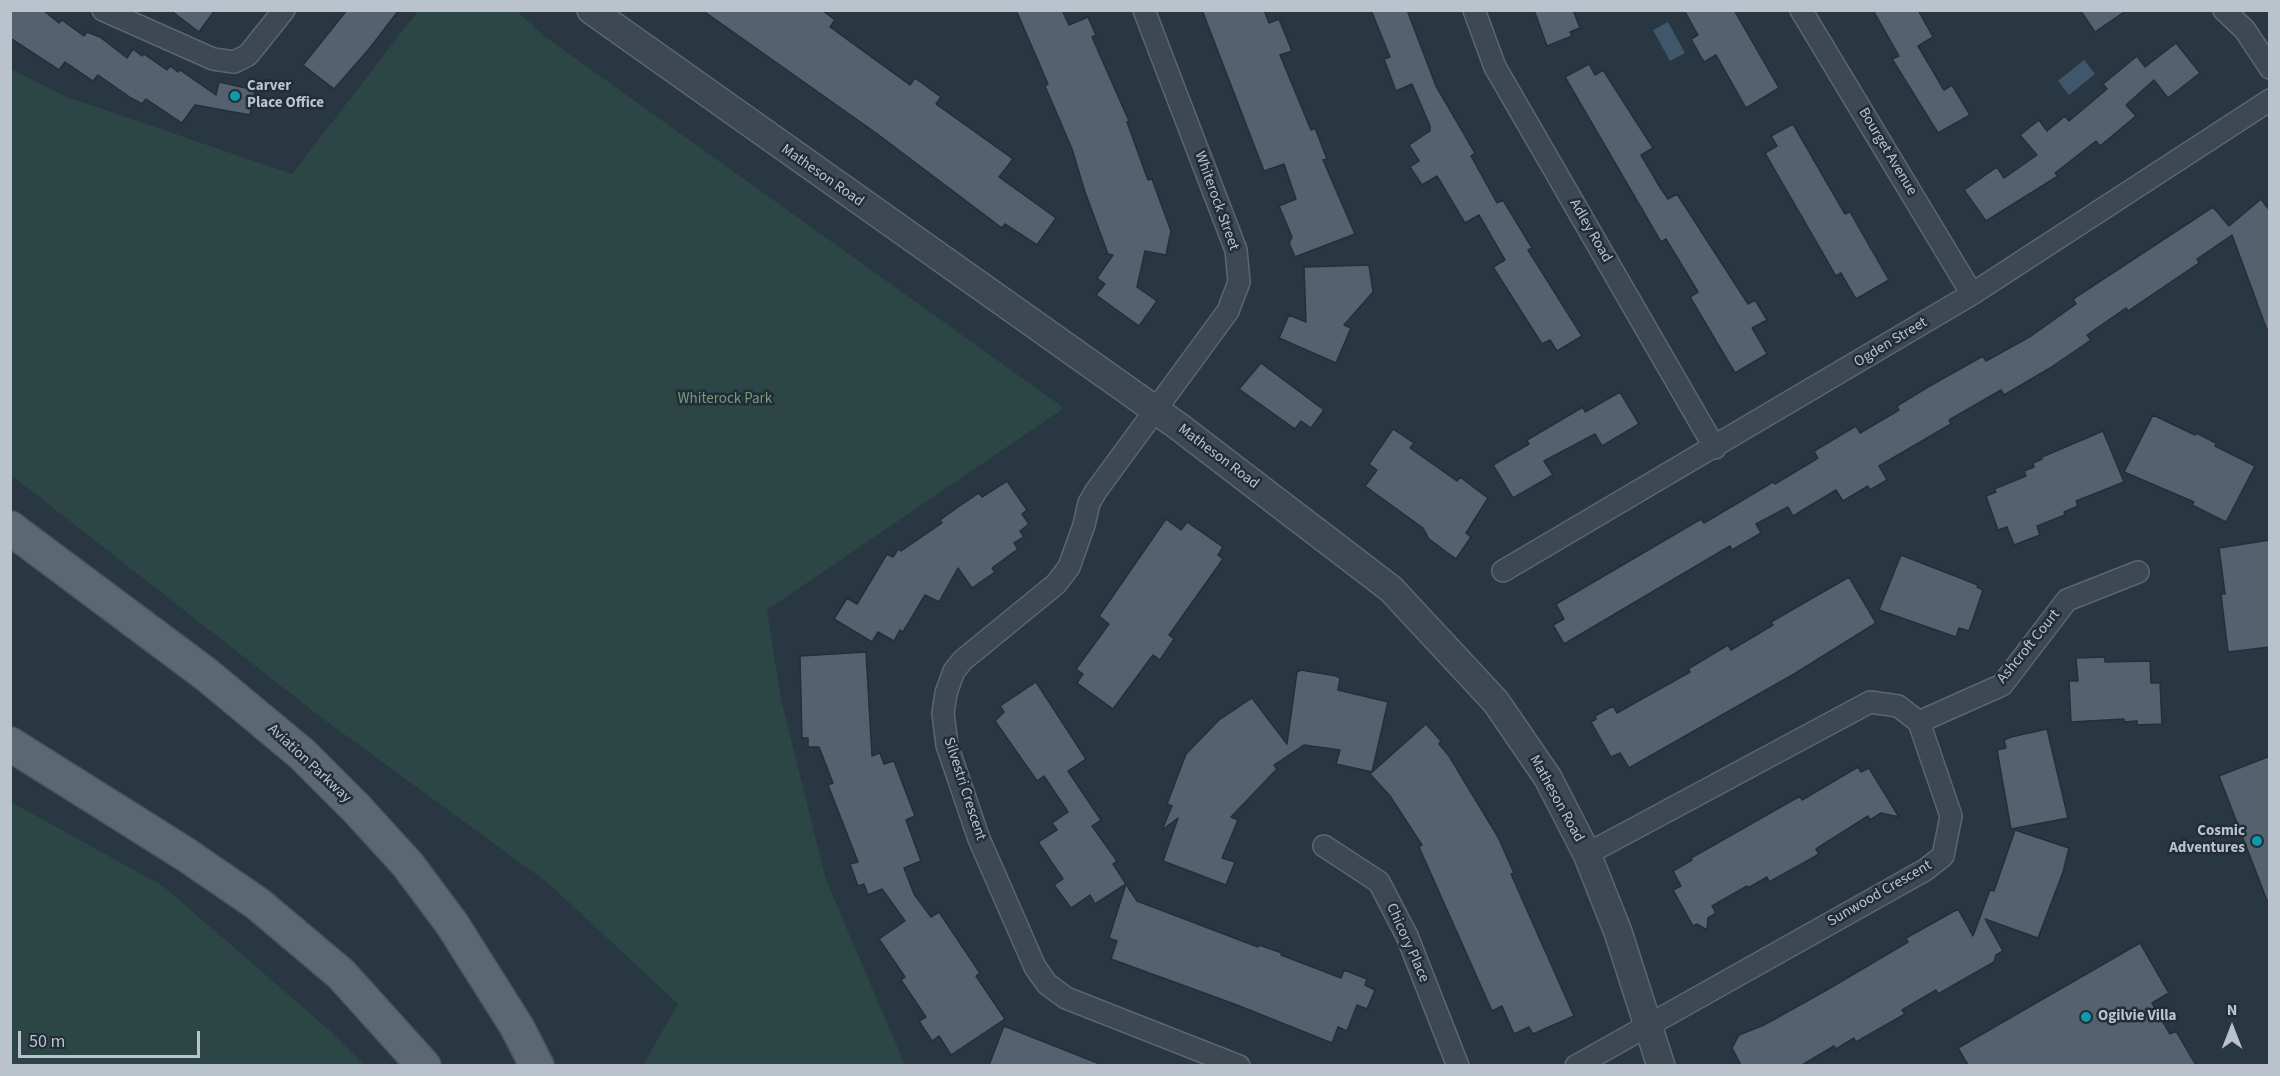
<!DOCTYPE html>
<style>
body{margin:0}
#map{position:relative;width:2280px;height:1076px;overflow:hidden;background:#293743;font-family:"Source Sans 3",sans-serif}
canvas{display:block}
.frame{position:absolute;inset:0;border:12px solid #bac3cc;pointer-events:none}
.north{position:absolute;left:2202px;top:998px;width:60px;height:60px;-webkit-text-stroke:4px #222d38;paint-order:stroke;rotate:0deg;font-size:16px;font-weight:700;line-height:24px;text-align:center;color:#bac3cc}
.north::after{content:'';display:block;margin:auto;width:21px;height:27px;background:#bac3cc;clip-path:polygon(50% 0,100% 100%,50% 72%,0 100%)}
.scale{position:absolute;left:18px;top:1031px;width:182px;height:27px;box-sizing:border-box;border:3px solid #bac3cc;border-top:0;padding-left:8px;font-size:18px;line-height:21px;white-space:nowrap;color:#bac3cc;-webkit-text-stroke:4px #222d38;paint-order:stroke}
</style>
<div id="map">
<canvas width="2280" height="1076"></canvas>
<div class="frame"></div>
<div class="north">N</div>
<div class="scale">50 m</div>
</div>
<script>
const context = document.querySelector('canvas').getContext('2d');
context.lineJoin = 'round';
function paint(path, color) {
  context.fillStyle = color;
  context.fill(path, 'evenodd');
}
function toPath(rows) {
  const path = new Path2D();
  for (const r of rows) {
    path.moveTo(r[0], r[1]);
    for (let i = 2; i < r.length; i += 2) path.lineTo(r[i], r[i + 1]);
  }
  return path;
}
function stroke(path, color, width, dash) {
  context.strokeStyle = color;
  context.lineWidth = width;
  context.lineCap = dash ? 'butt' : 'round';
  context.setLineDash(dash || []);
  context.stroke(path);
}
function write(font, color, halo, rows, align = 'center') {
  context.font = font + ' "Source Sans 3",sans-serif';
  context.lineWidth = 5;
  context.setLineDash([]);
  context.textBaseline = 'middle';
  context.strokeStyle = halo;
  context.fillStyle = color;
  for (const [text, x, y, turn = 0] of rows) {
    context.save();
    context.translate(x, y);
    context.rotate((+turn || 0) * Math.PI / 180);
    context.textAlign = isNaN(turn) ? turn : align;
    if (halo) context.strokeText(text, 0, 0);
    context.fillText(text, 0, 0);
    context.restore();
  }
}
paint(toPath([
 [418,11,517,11,544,36,1064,408,767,610,781,699,826,880,905,1065,643,1065,678,1004,548,883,322,718,11,475,11,69,67,97,292,174],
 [11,802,163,886,328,1029,364,1065,11,1065]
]), '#2c4545');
paint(toPath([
 [1668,22,1685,53,1670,61,1653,30],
 [2084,60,2095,74,2069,95,2058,81]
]), '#3f566b');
const building = toPath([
 [10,10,43,10,59,23,62,20,84,36,87,32,100,37,127,58,133,49,142,56,144,54,167,70,170,66,178,72,180,70,216,95,219,82,255,90,250,115,195,105,182,123,146,99,142,104,131,98,98,75,93,81,65,62,59,70,10,38,10,10],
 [170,10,215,10,199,32,170,10],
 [347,10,399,10,369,49,334,89,303,65,347,10],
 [702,10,822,10,835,20,830,27,910,85,915,78,941,97,936,104,1013,159,999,177,1056,218,1037,245,1005,224,1002,228,876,133,702,10],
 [1016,10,1062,10,1069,25,1088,17,1096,35,1092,37,1129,121,1127,122,1148,180,1152,179,1171,231,1166,255,1145,251,1137,287,1157,301,1139,326,1096,295,1105,284,1097,278,1113,255,1108,254,1085,192,1072,149,1045,86,1048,84,1016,10],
 [1202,10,1264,10,1269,23,1279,19,1292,51,1280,55,1311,130,1315,128,1327,159,1323,160,1355,234,1295,257,1289,243,1292,237,1279,206,1296,199,1284,164,1264,171,1202,10],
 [1371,10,1407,10,1436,86,1475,153,1471,156,1497,203,1503,200,1532,248,1528,250,1582,336,1557,351,1550,340,1542,344,1493,267,1505,260,1479,215,1465,223,1437,176,1422,185,1410,167,1419,161,1409,145,1430,131,1430,126,1412,84,1396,91,1384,59,1390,57,1371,10],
 [1534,10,1573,10,1580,28,1570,32,1572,36,1547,46,1534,10],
 [1684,10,1734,10,1779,88,1746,108,1716,55,1704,62,1691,39,1698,35,1684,10],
 [1873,10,1918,10,1933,37,1918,46,1944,90,1952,85,1970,115,1938,133,1892,59,1899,56,1873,10],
 [2080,10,2127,10,2095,32,2080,10],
 [2176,43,2200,73,2168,98,2154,80,2126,105,2136,116,2100,146,2096,141,2055,173,2058,176,1986,221,1964,190,1997,167,2004,178,2037,155,2020,135,2039,120,2047,131,2065,116,2069,121,2107,89,2103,84,2137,56,2145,67,2176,43],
 [1589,64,1595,75,1603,70,1653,148,1641,155,1661,189,1668,199,1677,194,1748,304,1755,300,1767,320,1752,328,1767,354,1735,373,1690,297,1698,292,1666,239,1661,242,1565,77,1589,64],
 [1793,124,1845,214,1850,212,1889,280,1856,299,1841,273,1836,276,1765,153,1777,146,1771,136,1793,124],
 [2261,199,2270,211,2270,329,2267,330,2232,235,2197,259,2199,263,2128,311,2126,308,2087,335,2091,340,2050,368,2004,395,2001,390,1949,420,1951,424,1879,466,1887,480,1870,490,1868,486,1843,501,1836,490,1793,516,1788,507,1756,524,1761,533,1732,550,1730,546,1564,644,1553,625,1564,619,1556,604,1701,519,1704,523,1773,482,1775,484,1818,458,1814,451,1856,426,1860,433,1899,410,1897,406,1928,387,1983,356,1986,361,2031,336,2076,304,2073,299,2213,207,2229,226,2261,199],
 [1369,265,1373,292,1344,325,1351,328,1336,363,1279,338,1289,315,1306,322,1304,267,1369,265],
 [1261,363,1324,410,1311,428,1301,421,1295,429,1239,389,1261,363],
 [1620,392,1639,424,1602,446,1595,434,1544,461,1553,475,1513,498,1493,465,1529,444,1527,440,1583,407,1585,412,1620,392],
 [2153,415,2195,435,2196,433,2216,443,2215,446,2255,466,2226,522,2192,505,2194,502,2124,472,2153,415],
 [1393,429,1414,443,1410,448,1457,481,1460,477,1488,498,1466,533,1471,537,1456,559,1429,539,1423,528,1365,486,1377,470,1369,464,1393,429],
 [2103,431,2124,482,2076,501,2078,506,2064,512,2065,515,2037,526,2040,535,2014,545,2007,527,1998,530,1986,496,1996,492,1994,489,2026,476,2024,471,2034,467,2033,463,2042,459,2042,457,2103,431],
 [1007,481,1027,510,1022,514,1029,524,1020,531,1024,537,1014,543,1018,549,992,568,995,572,972,588,958,568,939,602,925,595,903,632,900,630,894,641,878,632,872,642,834,619,847,598,857,604,887,554,893,557,898,549,901,551,942,523,940,520,961,505,979,493,982,497,1007,481],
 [1166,519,1181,530,1187,522,1223,547,1218,555,1223,559,1169,635,1174,639,1160,660,1153,655,1113,709,1077,683,1083,674,1076,669,1109,624,1099,616,1166,519],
 [2270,540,2270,647,2228,652,2221,594,2225,594,2219,548,2270,540],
 [1901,555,1978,585,1977,587,1983,590,1969,631,1959,628,1956,637,1879,610,1901,555],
 [1849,577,1876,623,1794,674,1629,768,1620,753,1611,757,1591,722,1596,719,1595,716,1613,706,1617,713,1690,672,1688,669,1728,645,1731,650,1773,625,1771,622,1849,577],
 [866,652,872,756,880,753,884,764,894,761,915,816,906,820,921,861,904,868,914,894,931,917,939,912,980,973,976,976,1005,1019,951,1055,939,1036,932,1041,919,1021,926,1017,901,980,905,977,879,939,905,921,882,889,868,895,864,884,858,886,850,864,858,862,828,785,833,783,819,747,808,747,808,738,802,738,800,656,866,652],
 [2105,657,2105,662,2150,661,2151,683,2160,683,2162,724,2137,725,2137,721,2124,722,2124,719,2071,722,2069,681,2078,681,2076,658,2105,657],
 [1301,670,1336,676,1340,678,1338,690,1388,702,1372,772,1336,764,1340,750,1304,745,1274,765,1277,769,1231,817,1238,820,1222,858,1235,862,1226,885,1163,861,1178,818,1162,830,1172,806,1167,804,1186,754,1219,720,1252,698,1287,744,1297,672,1301,670],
 [1036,682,1086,759,1068,771,1101,820,1092,826,1117,861,1113,864,1126,884,1095,904,1090,895,1071,908,1054,885,1063,879,1038,842,1057,830,1052,823,1068,812,1044,776,1037,781,995,721,1004,712,1000,706,1036,682],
 [1426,724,1441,741,1439,744,1449,756,1498,837,1514,873,1511,874,1574,1016,1533,1034,1529,1027,1514,1034,1502,1006,1492,1011,1419,847,1422,845,1390,796,1370,774,1426,724],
 [2047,729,2068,818,2011,829,1997,750,2006,748,2004,740,2011,737,2047,729],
 [2270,756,2270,902,2268,903,2219,776,2270,756],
 [1858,767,1861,772,1869,768,1899,817,1881,813,1870,820,1868,816,1816,849,1819,854,1807,861,1769,882,1767,877,1748,888,1747,886,1712,906,1716,913,1708,918,1707,930,1697,924,1693,926,1673,890,1681,886,1673,871,1692,860,1691,858,1800,796,1802,800,1858,767],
 [2015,830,2069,848,2063,872,2038,938,1985,919,2003,951,1996,955,1994,962,1938,994,1936,990,1902,1010,1905,1014,1856,1042,1854,1038,1836,1049,1834,1046,1802,1065,1741,1065,1732,1048,1739,1035,1764,1025,1825,991,1908,942,1906,938,1958,909,1973,936,1990,890,1994,891,2015,830],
 [1126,884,1137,901,1258,947,1259,945,1282,953,1281,955,1341,978,1344,970,1367,979,1365,985,1375,990,1367,1009,1357,1005,1347,1031,1338,1027,1332,1043,1237,1005,1111,959,1117,941,1109,938,1126,884],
 [2140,943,2169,993,2152,1003,2170,1034,2176,1031,2196,1065,1968,1065,1958,1048,2140,943],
 [1004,1026,1100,1064,1099,1065,989,1065,1004,1026]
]);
paint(building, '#546270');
stroke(building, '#242f3a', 1.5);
const minor = toPath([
 [103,10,213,59,234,62,248,55,284,10],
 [1144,10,1236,250,1239,282,1228,311,1096,491,1089,503,1084,525,1069,567,1056,584,963,660,954,671,946,693,943,713,947,745,979,839,1035,967,1047,984,1066,998,1239,1066],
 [1474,10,1495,67,1715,448],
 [1801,10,1972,294],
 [2224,10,2245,30,2270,68],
 [1503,571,1972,294,2270,100],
 [1919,722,2002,685,2067,600,2138,572],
 [1324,846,1379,882,1407,936,1458,1066],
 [1576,1066,1925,870,1943,856,1951,816,1919,722,1898,706,1870,702,1587,854]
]);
const tertiary = toPath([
 [591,10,1178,426,1391,589,1496,702,1548,778,1587,854,1618,932,1661,1066]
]);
const primary = toPath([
 [10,528,207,675,302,754,357,809,408,865,452,924,517,1027,537,1066],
 [10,744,185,854,258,904,341,974,424,1066]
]);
stroke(minor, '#5b6670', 24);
stroke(tertiary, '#5b6670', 30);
stroke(primary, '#4a545f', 36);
stroke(minor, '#3d4853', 21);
stroke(tertiary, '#3d4853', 27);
stroke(primary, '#5b6772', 33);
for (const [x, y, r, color] of [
 [235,96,6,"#0f9aa8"],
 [2257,841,6,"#0f9aa8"],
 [2086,1017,6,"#0f9aa8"]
]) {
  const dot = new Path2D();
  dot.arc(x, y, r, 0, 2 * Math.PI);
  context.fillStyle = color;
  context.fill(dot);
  stroke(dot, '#222d38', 2);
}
write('bold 15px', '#bac3cc', '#222d38', [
 ["Carver",247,87],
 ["Place Office",247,104],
 ["Cosmic",2245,832,"right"],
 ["Adventures",2245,849,"right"],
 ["Ogilvie Villa",2098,1017]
], 'left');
write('15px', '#bac3cc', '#222d38', [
 ["Bourget Avenue",1887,152,59],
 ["Matheson Road",822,176,35],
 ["Whiterock Street",1216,201,70],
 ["Adley Road",1590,231,60],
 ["Ogden Street",1891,343,-31],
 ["Matheson Road",1218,457,37],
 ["Ashcroft Court",2029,647,-51],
 ["Aviation Parkway",309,764,43],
 ["Silvestri Crescent",964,789,72],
 ["Matheson Road",1556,799,61],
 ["Sunwood Crescent",1880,894,-30],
 ["Chicory Place",1407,943,66]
]);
write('15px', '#739c78', '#222d38', [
 ["Whiterock Park",725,400]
]);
</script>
